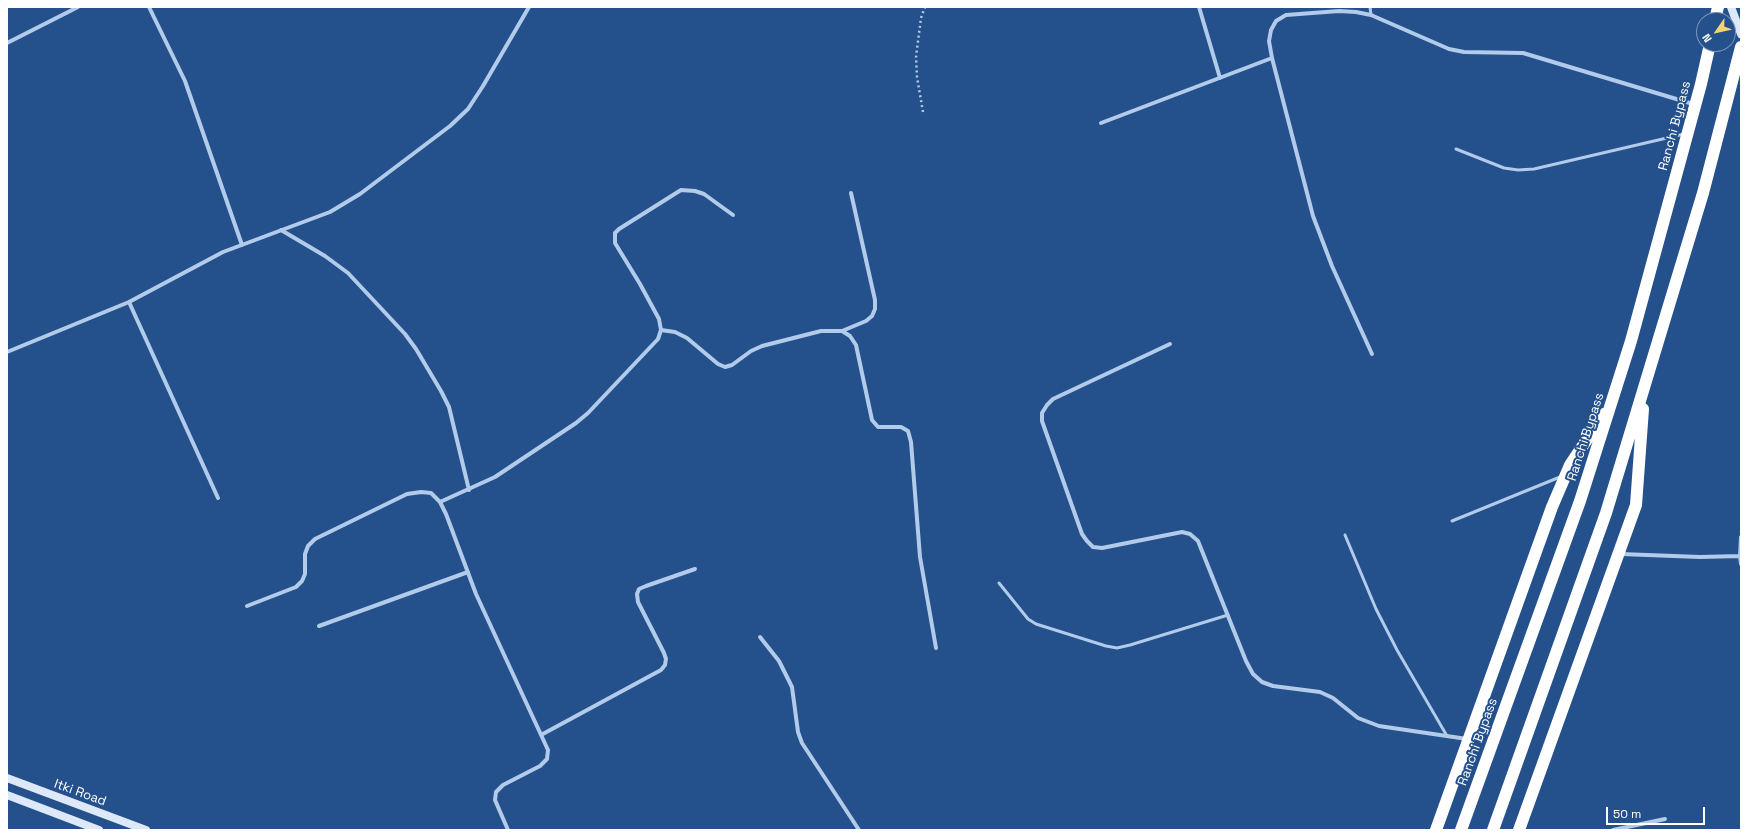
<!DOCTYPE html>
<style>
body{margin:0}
#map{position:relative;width:1748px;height:837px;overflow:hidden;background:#24508b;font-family:"Space Grotesk",sans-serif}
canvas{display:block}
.frame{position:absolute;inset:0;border:8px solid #fff;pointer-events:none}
.north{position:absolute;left:1696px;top:12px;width:40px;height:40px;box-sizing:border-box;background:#24508b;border:1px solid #7c96b9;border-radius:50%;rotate:236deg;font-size:11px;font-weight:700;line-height:16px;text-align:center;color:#fff}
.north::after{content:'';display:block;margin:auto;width:14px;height:18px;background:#f5d276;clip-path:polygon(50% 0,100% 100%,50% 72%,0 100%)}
.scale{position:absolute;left:1606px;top:807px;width:99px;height:18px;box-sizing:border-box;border:2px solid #fff;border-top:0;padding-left:5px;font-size:12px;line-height:14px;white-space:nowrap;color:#fff;-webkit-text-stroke:3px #24508b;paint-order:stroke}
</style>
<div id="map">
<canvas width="1748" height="837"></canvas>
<div class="frame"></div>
<div class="north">N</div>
<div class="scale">50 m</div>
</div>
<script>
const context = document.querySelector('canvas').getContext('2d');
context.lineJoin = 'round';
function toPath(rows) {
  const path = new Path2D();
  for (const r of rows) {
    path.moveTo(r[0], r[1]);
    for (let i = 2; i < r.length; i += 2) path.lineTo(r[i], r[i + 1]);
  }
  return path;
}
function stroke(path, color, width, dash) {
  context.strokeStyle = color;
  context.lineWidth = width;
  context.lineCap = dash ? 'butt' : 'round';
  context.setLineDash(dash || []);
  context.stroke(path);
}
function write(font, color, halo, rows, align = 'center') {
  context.font = font + ' "Space Grotesk",sans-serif';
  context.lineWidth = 4;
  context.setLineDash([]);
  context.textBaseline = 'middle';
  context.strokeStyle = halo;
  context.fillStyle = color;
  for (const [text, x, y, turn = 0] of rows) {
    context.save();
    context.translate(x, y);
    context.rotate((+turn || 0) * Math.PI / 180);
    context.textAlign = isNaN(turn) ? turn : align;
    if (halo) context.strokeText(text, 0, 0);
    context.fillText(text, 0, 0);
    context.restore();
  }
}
stroke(toPath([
 [923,112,917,77,916,57,921,18,925,7]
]), '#b2cbea', 2.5, [2, 3]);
stroke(toPath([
 [1370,7,1371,15],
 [1456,149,1504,168,1518,170,1534,169,1684,134],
 [1452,521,1560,477],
 [1345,535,1376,609,1397,650,1447,736],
 [999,583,1028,619,1036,624,1106,646,1117,648,1130,645,1228,615]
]), '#b2cbea', 3);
stroke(toPath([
 [149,7,185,81,242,245],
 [1199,7,1220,78],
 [7,43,78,7],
 [1101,123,1272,58],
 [281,230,325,256,348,273,405,334,416,349,441,391,449,407,469,490],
 [129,302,218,498],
 [661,330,675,332,687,338,718,364,725,367,732,365,751,351,762,346,821,331,842,331,850,336,856,345,872,420,878,427,901,427,908,431,911,442,920,557,936,648],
 [842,331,866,321,872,316,875,309,875,300,851,193],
 [1170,344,1053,399,1047,405,1042,413,1042,421,1082,534,1087,541,1093,547,1102,548,1182,532,1190,534,1198,541,1246,661,1253,674,1262,682,1273,686,1320,692,1333,698,1358,718,1379,726,1467,739],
 [7,352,129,302,223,252,330,212,360,194,450,126,468,109,483,86,529,7],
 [1372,354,1332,266,1313,216,1272,58,1269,41,1271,30,1276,21,1286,15,1339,11,1356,12,1371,15,1449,49,1464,52,1523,53,1693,104],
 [440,502,495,477,576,423,588,413,658,339,661,330,659,319,640,284,615,243,615,233,619,229,681,190,695,191,704,194,733,215],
 [1741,537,1740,556,1741,564],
 [1621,554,1700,557,1741,556],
 [247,606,296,587,302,581,305,574,305,554,308,546,315,539,407,494,421,492,431,493,440,502,446,514,476,594,548,750,547,759,540,766,503,785,496,792,495,800,508,830],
 [319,626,468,572],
 [760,637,779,661,792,687,798,732,802,743,859,830],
 [541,735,661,670,665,665,666,659,664,653,638,602,637,594,639,589,646,586,695,569],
 [1613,830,1665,819]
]), '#b2cbea', 4);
stroke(toPath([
 [1731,7,1741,34],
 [7,778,146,830],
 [7,795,99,830]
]), '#dde9f8', 8);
stroke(toPath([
 [1715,20,1718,7],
 [1436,830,1552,507,1570,465,1604,414],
 [1461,830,1580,501,1631,341,1701,84,1710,44],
 [1493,830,1606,513,1703,193,1741,47],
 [1519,830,1636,505,1643,409]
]), '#fff', 12);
write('13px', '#fff', '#24508b', [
 ["Ranchi Bypass",1675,126,-75],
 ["Ranchi Bypass",1586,437,-72],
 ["Ranchi Bypass",1478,742,-70],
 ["Itki Road",80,793,20]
]);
</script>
